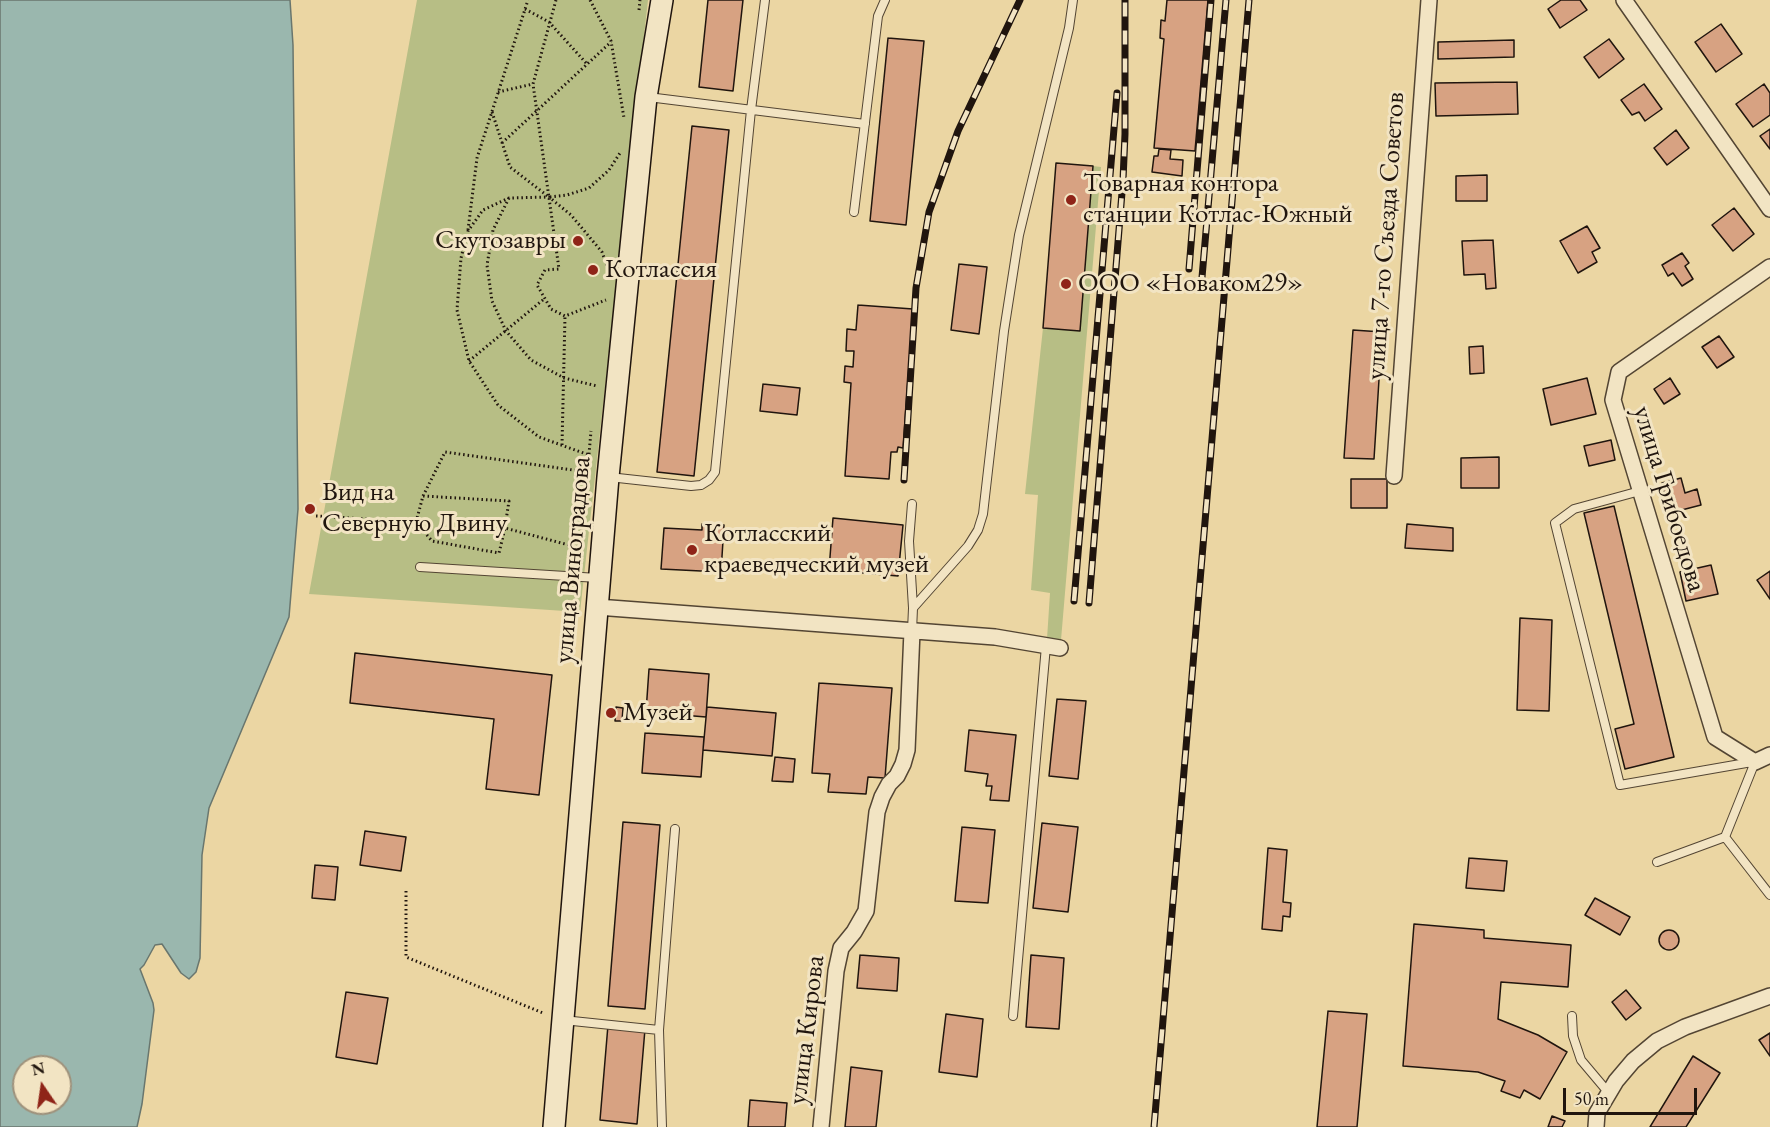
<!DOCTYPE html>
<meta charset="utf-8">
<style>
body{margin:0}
#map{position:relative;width:1770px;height:1127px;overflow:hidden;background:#ebd6a3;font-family:"EB Garamond",serif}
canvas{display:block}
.north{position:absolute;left:12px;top:1055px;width:60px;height:60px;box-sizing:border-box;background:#f2e4c3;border:2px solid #9e917b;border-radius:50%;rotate:347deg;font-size:16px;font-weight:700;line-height:24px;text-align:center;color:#20150e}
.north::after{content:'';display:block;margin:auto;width:21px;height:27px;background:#8f2418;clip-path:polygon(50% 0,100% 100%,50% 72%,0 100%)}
.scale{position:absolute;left:1563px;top:1088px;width:134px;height:27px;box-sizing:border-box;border:3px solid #20150e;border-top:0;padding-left:8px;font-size:18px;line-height:21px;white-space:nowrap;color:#20150e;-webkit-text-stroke:4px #f2e4c3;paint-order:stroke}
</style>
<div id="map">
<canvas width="1770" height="1127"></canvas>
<div class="north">N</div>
<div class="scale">50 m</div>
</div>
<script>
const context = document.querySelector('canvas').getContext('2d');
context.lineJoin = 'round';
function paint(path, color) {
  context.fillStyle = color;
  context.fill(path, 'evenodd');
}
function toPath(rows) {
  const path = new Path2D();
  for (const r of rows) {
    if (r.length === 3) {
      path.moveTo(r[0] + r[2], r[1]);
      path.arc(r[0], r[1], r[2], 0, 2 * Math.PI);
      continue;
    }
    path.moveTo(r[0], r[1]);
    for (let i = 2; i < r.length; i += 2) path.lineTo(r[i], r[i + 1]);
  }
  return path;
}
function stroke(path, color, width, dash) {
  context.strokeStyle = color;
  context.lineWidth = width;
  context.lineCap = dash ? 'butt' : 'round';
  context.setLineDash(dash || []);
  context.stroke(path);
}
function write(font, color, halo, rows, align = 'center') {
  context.font = font + ' "EB Garamond",serif';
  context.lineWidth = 6;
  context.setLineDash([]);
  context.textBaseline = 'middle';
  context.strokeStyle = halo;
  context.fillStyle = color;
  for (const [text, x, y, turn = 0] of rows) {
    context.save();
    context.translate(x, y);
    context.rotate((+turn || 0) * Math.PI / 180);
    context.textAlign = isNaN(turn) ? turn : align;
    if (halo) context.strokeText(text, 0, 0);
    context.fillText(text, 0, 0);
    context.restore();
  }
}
paint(toPath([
 [417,0,648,0,580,612,309,594],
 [1093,166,1101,167,1061,640,1047,639,1050,593,1031,590,1038,495,1025,494,1043,328,1079,331]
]), '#b7be85');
const water = toPath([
 [0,0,290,0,293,45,298,509,289,617,209,808,202,855,200,958,196,972,189,979,181,973,162,944,155,945,144,965,140,969,153,1003,154,1010,142,1104,137,1127,0,1127,0,0],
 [24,1067,60,1067,60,1103,24,1103,24,1067]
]);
paint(water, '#9ab7ae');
stroke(water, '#69766e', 1.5);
const building = toPath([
 [708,0,743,0,733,91,699,87,708,0],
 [1167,0,1208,0,1195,151,1154,148,1164,39,1160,38,1161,20,1165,21,1167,0],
 [1561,0,1580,0,1587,10,1560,28,1548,9,1561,0],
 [1721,24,1742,54,1716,72,1695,42,1721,24],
 [888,38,924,41,906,225,870,221,888,38],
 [1609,39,1624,59,1599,78,1584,57,1609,39],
 [1514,40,1514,57,1438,59,1438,42,1514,40],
 [1517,82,1518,114,1436,116,1435,83,1517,82],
 [1644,84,1662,109,1645,121,1639,112,1632,115,1621,100,1644,84],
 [1764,84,1770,93,1770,115,1753,127,1736,104,1764,84],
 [692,126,729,130,694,476,657,472,692,126],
 [1770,129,1770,149,1760,136,1770,129],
 [1676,130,1689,148,1667,165,1654,148,1676,130],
 [1159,149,1171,150,1170,159,1183,160,1182,176,1152,172,1154,156,1158,156,1159,149],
 [1056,163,1093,166,1080,331,1043,328,1056,163],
 [1487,175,1487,201,1456,201,1456,176,1487,175],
 [1734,208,1754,234,1733,251,1712,225,1734,208],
 [1587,226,1600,248,1592,252,1597,262,1578,273,1560,241,1587,226],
 [1493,240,1496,288,1486,289,1485,274,1464,275,1462,241,1493,240],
 [1682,253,1689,263,1685,266,1693,279,1682,286,1673,273,1668,276,1662,265,1682,253],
 [959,264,987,267,979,334,951,330,959,264],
 [858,305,913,309,903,448,898,447,897,452,891,452,889,479,845,476,851,383,844,382,845,366,853,367,854,351,846,351,847,329,856,330,858,305],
 [1353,330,1382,332,1374,459,1344,458,1353,330],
 [1719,336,1734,357,1717,368,1702,347,1719,336],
 [1483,346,1484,373,1470,374,1469,347,1483,346],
 [1587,378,1596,414,1551,425,1543,389,1587,378],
 [1670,378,1680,394,1664,404,1654,389,1670,378],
 [763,384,800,388,797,415,760,411,763,384],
 [1611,440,1615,460,1589,466,1584,446,1611,440],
 [1499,457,1499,488,1461,488,1461,458,1499,457],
 [1681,478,1685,493,1697,489,1701,505,1670,513,1662,483,1681,478],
 [1351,479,1387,479,1387,508,1351,508,1351,479],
 [1614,506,1674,757,1625,769,1615,729,1634,724,1584,513,1614,506],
 [833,518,903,525,898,576,829,570,833,518],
 [702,524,724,525,721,572,661,569,664,528,702,530,702,524],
 [1407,524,1453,528,1453,551,1405,548,1407,524],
 [1711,565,1718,594,1686,601,1680,572,1711,565],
 [1770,571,1770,599,1757,580,1770,571],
 [1520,618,1552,620,1549,711,1517,710,1520,618],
 [355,653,552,675,539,795,486,789,494,719,350,703,355,653],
 [649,669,709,674,706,717,646,712,649,669],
 [819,683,892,688,885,778,868,777,866,794,828,792,830,774,812,773,819,683],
 [1057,699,1086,701,1078,779,1049,776,1057,699],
 [616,707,623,708,622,721,615,721,616,707],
 [707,707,776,713,772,756,703,750,707,707],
 [969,730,1016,735,1009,801,990,800,992,786,986,786,988,774,965,771,969,730],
 [645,733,704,737,701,777,642,773,645,733],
 [775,757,795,759,793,782,772,781,775,757],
 [623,822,660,825,645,1009,608,1006,623,822],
 [1042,823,1078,827,1068,912,1033,908,1042,823],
 [962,827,995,830,988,903,955,901,962,827],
 [365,831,406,837,401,871,360,865,365,831],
 [1268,848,1287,850,1283,902,1291,903,1290,917,1283,916,1282,931,1262,929,1268,848],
 [1469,858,1507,861,1504,891,1466,888,1469,858],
 [315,865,338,867,335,900,312,898,315,865],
 [1595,898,1630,917,1620,935,1585,915,1595,898],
 [1414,924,1484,930,1484,938,1571,945,1568,987,1501,982,1498,1019,1538,1035,1567,1052,1540,1099,1524,1090,1520,1098,1501,1091,1505,1081,1478,1072,1403,1066,1414,924],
 [1669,940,10],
 [860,955,899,958,897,991,857,988,860,955],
 [1031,955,1064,958,1059,1029,1026,1027,1031,955],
 [1626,990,1641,1008,1626,1020,1612,1002,1626,990],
 [346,992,388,998,377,1064,336,1057,346,992],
 [1328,1011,1367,1014,1357,1127,1317,1127,1328,1011],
 [946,1014,983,1019,977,1077,939,1072,946,1014],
 [608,1025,645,1029,637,1124,600,1120,608,1025],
 [1770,1033,1770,1056,1759,1040,1770,1033],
 [1693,1056,1720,1073,1686,1127,1650,1127,1693,1056],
 [851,1067,882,1071,876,1127,845,1127,851,1067],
 [750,1100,787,1103,785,1127,748,1127,750,1100],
 [1552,1116,1565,1121,1562,1127,1548,1127,1552,1116]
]);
paint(building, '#d7a282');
stroke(building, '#20150e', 1.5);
const service = toPath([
 [648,97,865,124],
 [854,212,878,16,885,0],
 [609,477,691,486,701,485,709,480,715,472,751,110,765,0],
 [1640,491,1574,509,1555,523,1620,785,1752,762],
 [912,504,909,541,913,608],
 [420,567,598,578],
 [912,631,913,608,968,546,978,530,983,514,1004,331,1019,235,1069,28,1073,0],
 [1725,837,1770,895],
 [1657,862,1725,837,1755,762],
 [1013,1016,1046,646],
 [1572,1016,1573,1036,1581,1060,1608,1092],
 [563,1020,659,1030],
 [662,1127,659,1030,675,829]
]);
const minor = toPath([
 [1624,0,1770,209],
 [1770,267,1619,372,1613,400,1715,737,1755,762,1770,755],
 [1394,476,1429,0],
 [597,607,995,637,1060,648],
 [821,1127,836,971,841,948,854,932,866,911,877,812,882,797,889,784,897,776,903,764,907,750,912,631],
 [1596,1127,1597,1113,1616,1081,1633,1061,1657,1041,1685,1027,1770,996]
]);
const secondary = toPath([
 [554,1127,608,477,646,97,662,0]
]);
stroke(service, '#534533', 10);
stroke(minor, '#534533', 18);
stroke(secondary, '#20150e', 24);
stroke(toPath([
 [556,0,533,84,559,269,545,270,537,285,551,309,565,316,606,300],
 [590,0,611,41,624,118],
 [525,9,549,22,587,64],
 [639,10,640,0],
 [498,92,533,84],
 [492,112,510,167,549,197,567,195,589,188,609,170,620,153],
 [502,143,611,42],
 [509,198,493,230,487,265,492,301,506,331,531,360,564,378,597,386],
 [468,230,477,158,528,0],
 [469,361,544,299],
 [562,445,565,316],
 [589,454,591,431],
 [423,496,445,452,587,472],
 [316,516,416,522,432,541,499,553,505,528,580,548,589,455,539,437,498,405,469,361,457,310,461,258,468,231,483,210,509,198,549,197,571,215,602,252,609,271],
 [416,522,423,496,509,501,505,527],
 [406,891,406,957,543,1013]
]), '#20150e', 3, [1.5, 3]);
stroke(service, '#f2e4c3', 8);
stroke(minor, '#f2e4c3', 15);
stroke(secondary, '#f2e4c3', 21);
const rail = toPath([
 [1189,269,1211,0],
 [1201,289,1226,0],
 [904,480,916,288,929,212,958,131,1020,0],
 [1074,601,1117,93],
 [1089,603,1123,180,1125,134,1125,0],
 [1154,1127,1249,0]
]);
stroke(rail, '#20150e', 7);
stroke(rail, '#f2e4c3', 4.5, [14]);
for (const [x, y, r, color] of [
 [1071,200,6,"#8f2418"],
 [578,241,6,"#8f2418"],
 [593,270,6,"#8f2418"],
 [1066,284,6,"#8f2418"],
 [310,509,6,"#8f2418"],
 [692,550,6,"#8f2418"],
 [611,713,6,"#8f2418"]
]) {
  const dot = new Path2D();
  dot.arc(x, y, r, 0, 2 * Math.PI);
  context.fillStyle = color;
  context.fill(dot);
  stroke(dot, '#f2e4c3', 2);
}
write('27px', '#20150e', '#f2e4c3', [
 ["Товарная контора",1083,184],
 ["станции Котлас-Южный",1083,215],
 ["Скутозавры",566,241,"right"],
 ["Котлассия",605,270],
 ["ООО «Новаком29»",1078,284],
 ["Вид на",322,493],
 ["Северную Двину",322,524],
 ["Котласский",704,534],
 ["краеведческий музей",704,565],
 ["Музей",623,713]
], 'left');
write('27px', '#20150e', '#f2e4c3', [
 ["улица 7-го Съезда Советов",1386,236,-86],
 ["улица Грибоедова",1669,499,73],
 ["улица Виноградова",573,560,-85],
 ["улица Кирова",807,1030,-83]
]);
</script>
